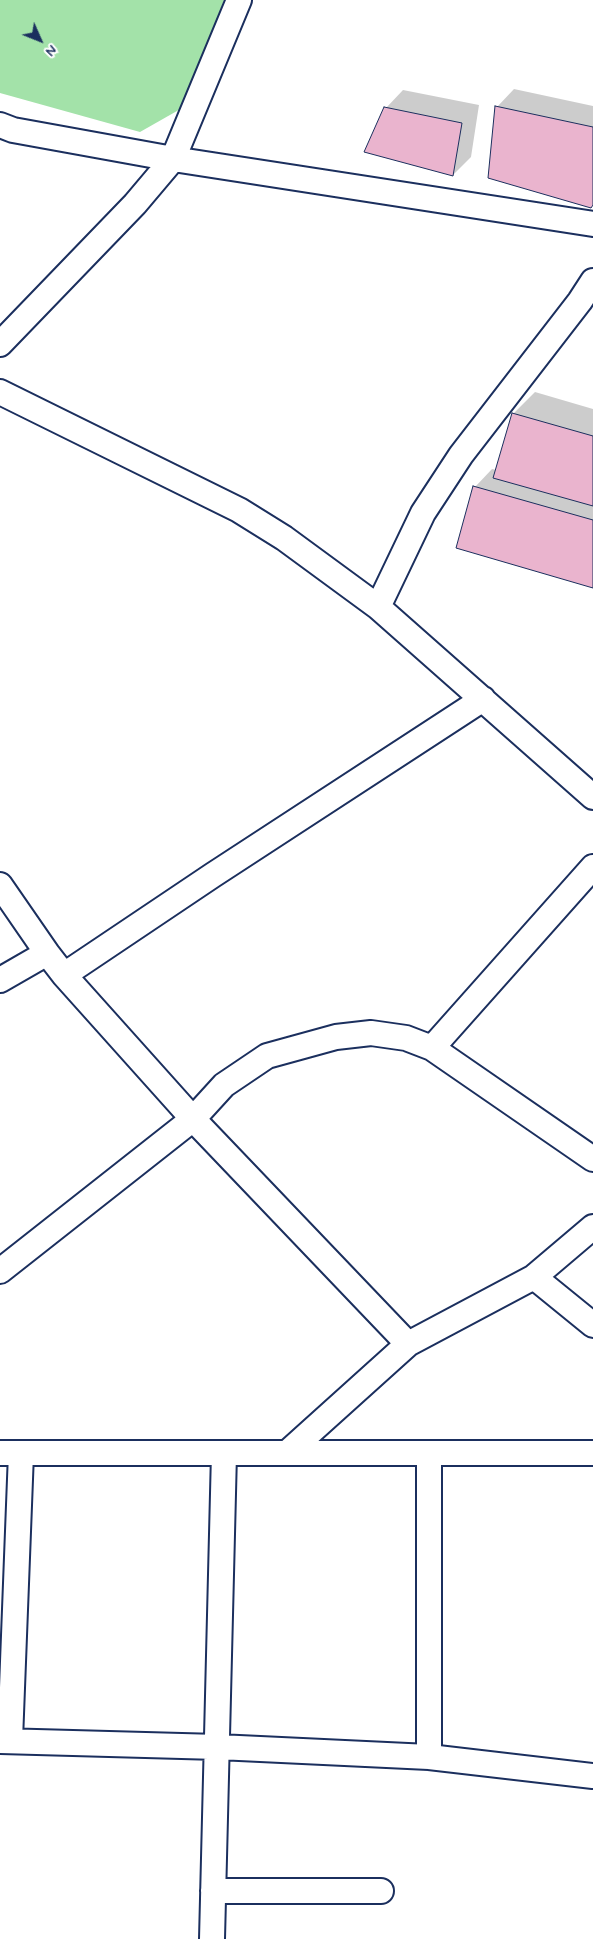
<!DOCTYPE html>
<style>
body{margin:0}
#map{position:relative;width:593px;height:1939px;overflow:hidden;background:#fff;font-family:Mynerve,sans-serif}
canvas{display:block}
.north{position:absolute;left:15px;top:15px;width:50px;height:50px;-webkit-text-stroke:4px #fff;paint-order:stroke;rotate:134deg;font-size:14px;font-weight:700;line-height:20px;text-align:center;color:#1b2f5e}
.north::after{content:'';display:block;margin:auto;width:18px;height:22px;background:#1b2f5e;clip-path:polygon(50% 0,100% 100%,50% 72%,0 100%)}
</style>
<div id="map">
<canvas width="593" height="1939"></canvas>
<div class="north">N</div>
</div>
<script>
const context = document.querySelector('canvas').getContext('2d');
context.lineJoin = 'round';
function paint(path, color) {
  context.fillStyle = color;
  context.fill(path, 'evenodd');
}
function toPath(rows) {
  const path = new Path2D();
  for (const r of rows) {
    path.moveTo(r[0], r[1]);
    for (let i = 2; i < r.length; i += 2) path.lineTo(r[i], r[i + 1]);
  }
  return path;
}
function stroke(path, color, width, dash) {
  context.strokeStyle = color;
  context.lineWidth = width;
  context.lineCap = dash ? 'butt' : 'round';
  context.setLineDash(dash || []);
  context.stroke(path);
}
paint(toPath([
 [0,0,224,0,184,107,140,132,0,93]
]), '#a3e2a9');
paint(toPath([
 [514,89,593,106,593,204,497,107],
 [403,90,479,105,471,157,453,175,386,108],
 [535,392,593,409,593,586,475,487,492,469,497,470,513,414]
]), '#0003');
const building = toPath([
 [495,106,593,127,593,205,591,208,488,178,495,106],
 [384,107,462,123,453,176,364,152,384,107],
 [512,413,593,436,593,506,493,478,512,413],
 [473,486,593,520,593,588,456,548,473,486]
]);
paint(building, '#eab4ce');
stroke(building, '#1b2f5e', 1);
const minor = toPath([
 [0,125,13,130,173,159,593,224],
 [0,344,135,204,173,159,239,0],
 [0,392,239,510,284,538,378,607,593,797],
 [378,607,423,513,461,455,580,301,593,281],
 [0,885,47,953],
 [64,975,213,875,483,699],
 [0,980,47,953,64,975,193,1119,224,1085,267,1056,336,1037,371,1033,406,1038,432,1048,593,1159],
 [432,1048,593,867],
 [0,1271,193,1119,408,1344],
 [534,1277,593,1227],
 [0,1453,593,1453],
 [287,1453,408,1344,534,1277,593,1325],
 [429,1453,429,1757],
 [10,1740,21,1453],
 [0,1741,218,1747,429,1757,593,1776],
 [213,1891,381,1891],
 [212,1939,224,1453]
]);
stroke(minor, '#1b2f5e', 28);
stroke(minor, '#fff', 24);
</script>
